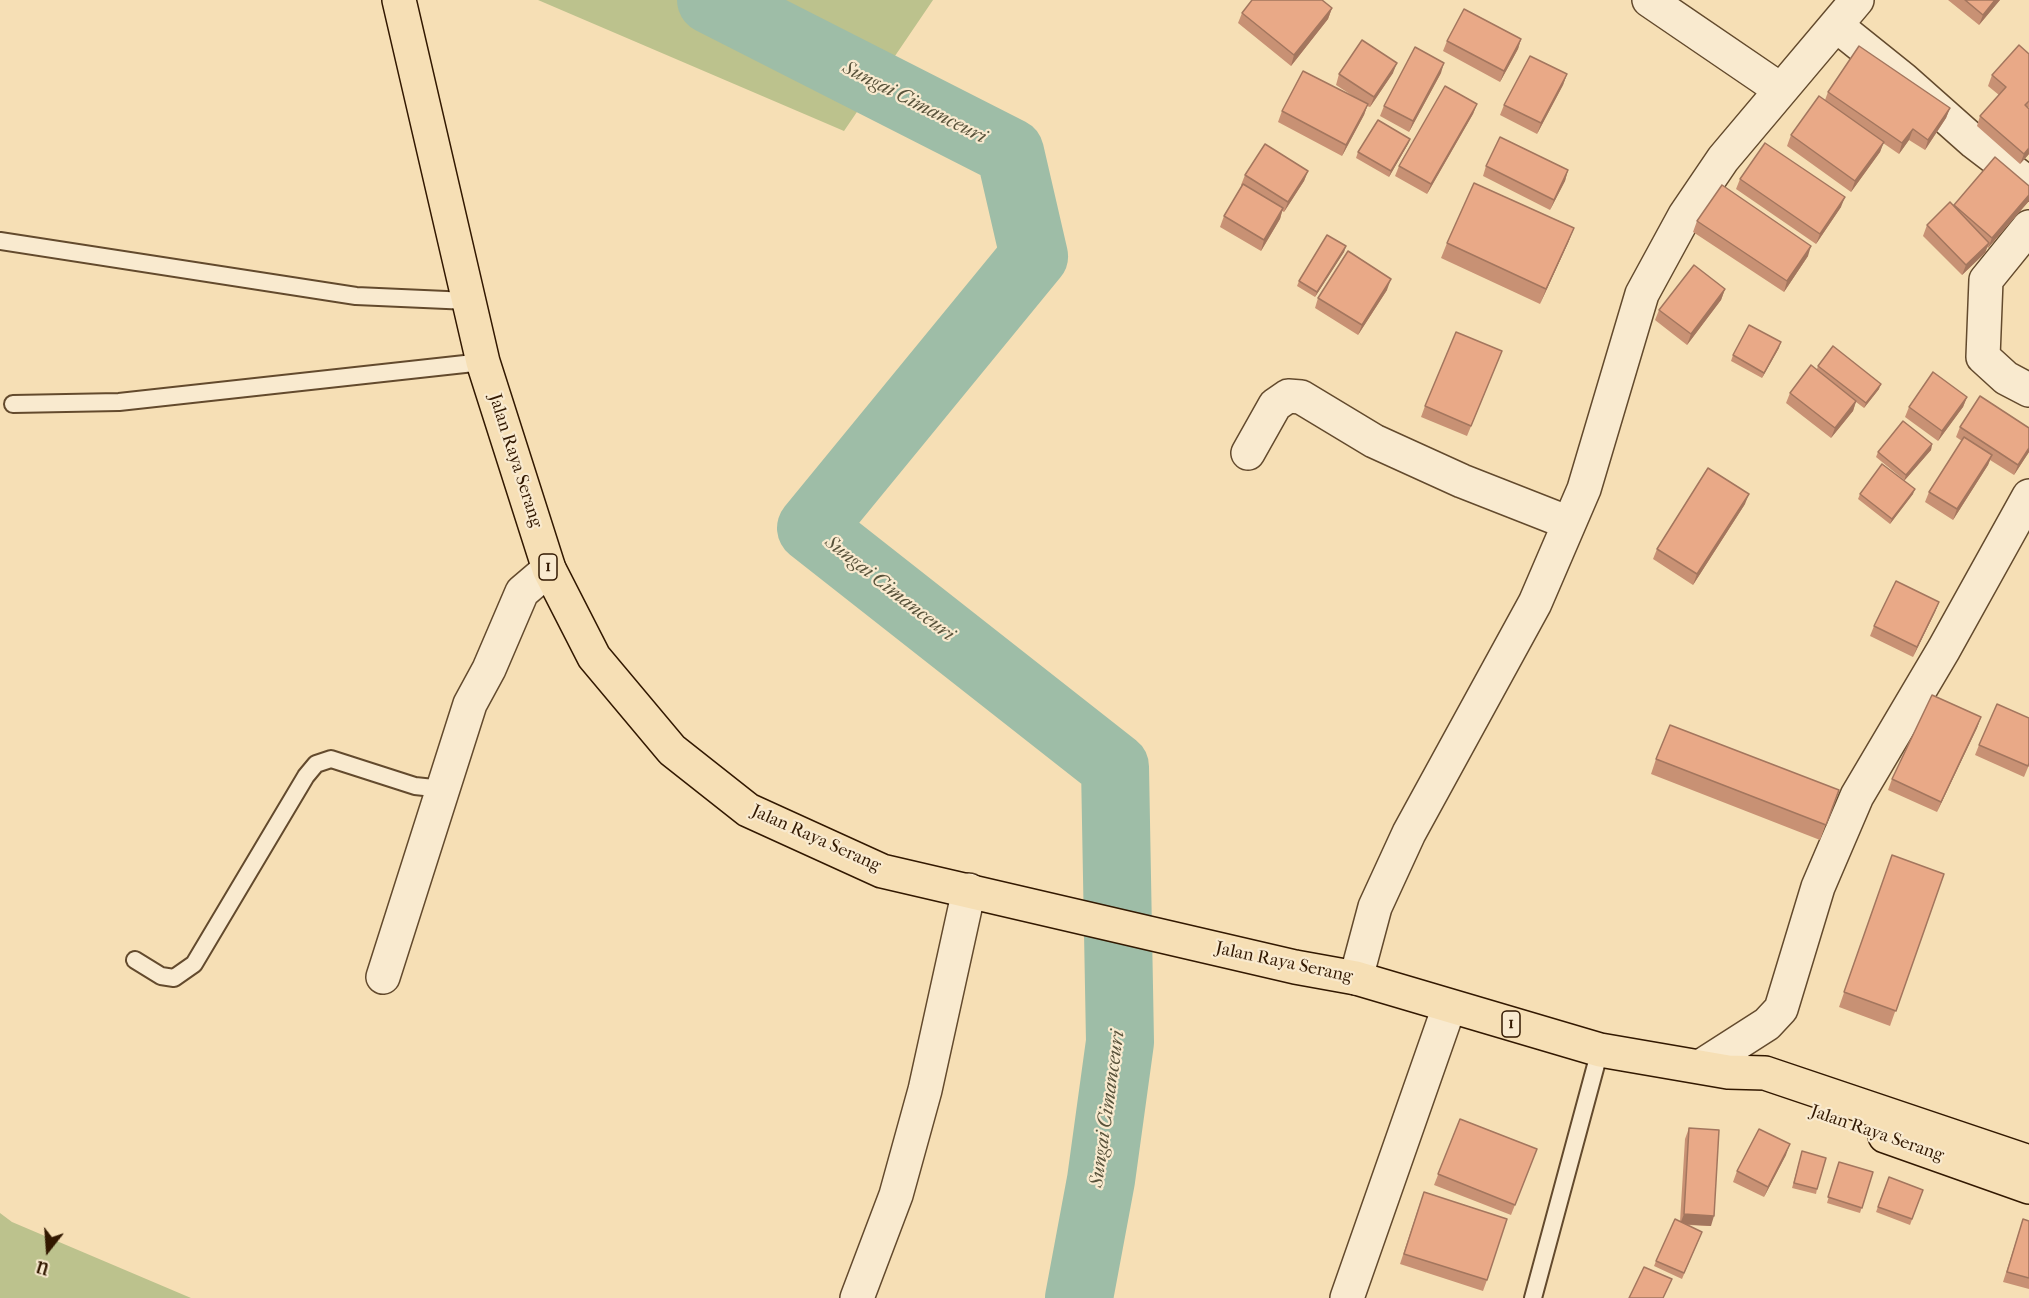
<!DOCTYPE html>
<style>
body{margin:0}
#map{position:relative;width:2029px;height:1298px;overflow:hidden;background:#f6dfb5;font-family:"IM FELL French Canon",serif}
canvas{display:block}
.north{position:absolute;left:18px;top:1220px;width:60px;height:60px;-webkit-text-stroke:4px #f9eacf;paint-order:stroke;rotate:197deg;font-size:16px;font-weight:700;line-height:24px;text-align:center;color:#321800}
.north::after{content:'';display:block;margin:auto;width:21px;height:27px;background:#321800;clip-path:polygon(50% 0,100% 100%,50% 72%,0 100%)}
</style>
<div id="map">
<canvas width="2029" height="1298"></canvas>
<div class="north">U</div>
</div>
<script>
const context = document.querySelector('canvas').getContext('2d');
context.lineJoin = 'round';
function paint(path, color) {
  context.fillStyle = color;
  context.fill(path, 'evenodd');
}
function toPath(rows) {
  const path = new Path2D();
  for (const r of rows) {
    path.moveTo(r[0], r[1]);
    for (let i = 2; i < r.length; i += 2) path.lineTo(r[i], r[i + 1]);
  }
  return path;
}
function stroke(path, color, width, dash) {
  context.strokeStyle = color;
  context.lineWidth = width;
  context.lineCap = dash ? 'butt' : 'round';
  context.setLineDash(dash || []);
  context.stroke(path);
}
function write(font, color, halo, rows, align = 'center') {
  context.font = font + ' "IM FELL French Canon",serif';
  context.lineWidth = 4.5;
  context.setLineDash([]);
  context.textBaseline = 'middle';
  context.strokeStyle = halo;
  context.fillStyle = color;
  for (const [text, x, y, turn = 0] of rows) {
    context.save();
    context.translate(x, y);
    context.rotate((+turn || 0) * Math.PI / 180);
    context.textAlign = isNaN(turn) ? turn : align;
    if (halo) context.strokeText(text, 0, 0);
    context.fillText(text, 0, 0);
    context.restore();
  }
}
paint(toPath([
 [538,0,933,0,844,131],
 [0,1213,12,1222,191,1298,0,1298]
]), '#bcc28d');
stroke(toPath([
 [711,0,1010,152,1034,256,811,528,1115,767,1120,1042,1101,1180,1079,1298]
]), '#9ebda7', 68);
const lane = toPath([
 [0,241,356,296,469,301],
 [13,404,119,402,483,362],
 [135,960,161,976,174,978,194,964,306,776,316,764,331,759,415,786,443,789],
 [1533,1298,1600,1050]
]);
const street = toPath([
 [1649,0,1781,90],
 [1837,26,1903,79,1974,142,2029,184],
 [2029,227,1986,280,1983,357,2006,378,2029,390],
 [1248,453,1275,405,1288,396,1301,397,1374,441,1462,481,1569,523],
 [383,977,470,704,489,669,522,592,549,569],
 [1356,978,1375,907,1409,833,1535,603,1584,489,1642,294,1685,215,1723,159,1857,0],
 [1703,1065,1767,1024,1781,1009,1818,887,1857,796,1944,649,2029,496],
 [857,1298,896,1195,925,1090,969,890],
 [1347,1298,1449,1007]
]);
const highway = toPath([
 [399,0,483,362,549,569,594,657,672,750,748,810,882,871,1295,967,1356,978,1600,1050,1728,1072,1765,1073,2029,1162],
 [1885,1136,2029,1187]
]);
stroke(lane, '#634a2d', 20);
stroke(street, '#634a2d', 36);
stroke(highway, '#321800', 36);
stroke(lane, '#f9eacf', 16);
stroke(street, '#f9eacf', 33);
stroke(highway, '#f6dfb5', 33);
paint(toPath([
 [1948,0,2000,0,1979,25],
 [1332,8,1328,19,1291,66,1238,23,1242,13],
 [1521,39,1518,49,1500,82,1443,51,1447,41],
 [2029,54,2029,107,2028,108,2029,109,2029,154,2020,164,1977,126,1980,116,1999,95,1988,86,1992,75],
 [1393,73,1370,107,1367,106,1364,115,1342,156,1278,122,1282,111,1356,98,1336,85,1339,74],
 [1441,73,1409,132,1380,116,1384,106],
 [1567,74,1563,85,1537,134,1500,115,1504,105],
 [1828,92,1950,108,1946,118,1925,150,1909,140,1899,154,1883,143,1880,152,1851,192,1787,146,1791,135,1825,100],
 [1477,104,1473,114,1427,194,1395,176,1399,166],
 [1410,139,1408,144,1389,177,1356,158,1358,152],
 [1486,166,1568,170,1565,181,1550,210,1483,176],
 [1308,171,1304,181,1284,212,1282,211,1280,219,1261,251,1220,227,1224,216,1242,186,1241,185,1245,175],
 [1740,179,1841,207,1816,244,1736,189],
 [2029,186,2029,201,1988,248,1987,247,1985,253,1962,275,1923,236,1927,225,1954,205],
 [1697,221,1808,256,1784,292,1693,232],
 [1574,228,1568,243,1540,304,1441,258,1447,243],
 [1346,246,1344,252,1315,297,1297,286,1299,281],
 [1725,289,1721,300,1687,345,1655,320,1659,310],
 [1387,290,1358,335,1315,308,1318,298],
 [1779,348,1762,378,1731,361,1733,355],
 [1498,361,1467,436,1421,417,1425,406],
 [1818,366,1879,389,1864,408,1856,402,1853,411,1831,438,1786,403,1790,393,1817,369],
 [1967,397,1963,407,1938,441,1905,417,1909,407],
 [1960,427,2029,428,2029,452,2014,475,1990,460,1988,465,1953,520,1925,502,1929,492,1962,441,1956,437],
 [1932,444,1931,450,1904,481,1913,494,1890,524,1858,499,1860,494,1904,480,1876,457,1878,452],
 [1745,504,1693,585,1653,559,1657,549],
 [1939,602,1935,612,1913,657,1870,636,1874,626],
 [1981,717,1977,728,1937,812,1888,790,1892,779],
 [2029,718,2029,765,2024,777,1975,755,1979,745],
 [1656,759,1839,790,1820,840,1651,774],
 [1892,855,1944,874,1890,1026,1839,1007],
 [1460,1119,1537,1149,1511,1215,1434,1185],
 [1689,1128,1711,1226,1687,1225,1702,1232,1682,1279,1654,1266,1656,1261,1680,1222,1685,1139],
 [1802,1151,1817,1189,1816,1194,1792,1188],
 [1786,1155,1764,1197,1733,1182,1737,1171],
 [1839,1162,1873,1172,1860,1213,1827,1203],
 [1889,1177,1923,1190,1910,1225,1876,1212],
 [1420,1203,1487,1280,1483,1291,1400,1264],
 [2023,1219,2029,1221,2029,1289,2003,1282]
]), '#c89174');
paint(toPath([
 [1995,0,2000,0,1979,25,1983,15],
 [1332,8,1328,19,1291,66,1294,55],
 [1521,39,1518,49,1500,82,1504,71],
 [1397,63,1393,73,1370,107,1374,97],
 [1444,63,1441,73,1409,132,1413,121],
 [1567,74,1563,85,1537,134,1541,123],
 [1368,104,1364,115,1342,156,1346,145],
 [1477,104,1473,114,1427,194,1431,184],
 [1950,108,1946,118,1925,150,1928,140],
 [1913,129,1909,140,1899,154,1902,143],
 [1410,139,1408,144,1389,177,1391,171],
 [1884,142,1880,152,1851,192,1855,181],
 [2029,148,2029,154,2020,164,2024,154],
 [1568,170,1565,181,1550,210,1554,200],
 [1308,171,1304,181,1284,212,1288,202],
 [2029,195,2029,201,1988,248,1992,238],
 [1845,197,1841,207,1816,244,1820,234],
 [1283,208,1280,219,1261,251,1264,240],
 [1574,228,1568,243,1540,304,1546,289],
 [1989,243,1985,253,1962,275,1966,265],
 [1346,246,1344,252,1315,297,1317,292],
 [1811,246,1808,256,1784,292,1787,281],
 [1391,279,1387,290,1358,335,1362,325],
 [1725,289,1721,300,1687,345,1691,334],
 [1781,342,1779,348,1762,378,1764,373],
 [1881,384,1879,389,1864,408,1866,403],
 [1967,397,1963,407,1938,441,1942,431],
 [1856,401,1853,411,1831,438,1835,428],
 [1932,444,1931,450,1904,481,1906,475],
 [2029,448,2029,452,2014,475,2018,465],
 [1992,455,1988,465,1953,520,1957,509],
 [1915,489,1913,494,1890,524,1892,519],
 [1749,494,1745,504,1693,585,1697,574],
 [1939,602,1935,612,1913,657,1917,647],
 [1981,717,1977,728,1937,812,1941,802],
 [1790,1144,1786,1155,1764,1197,1768,1187],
 [1684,1214,1714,1216,1711,1226,1680,1224]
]), '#a3765e');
const building = toPath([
 [1252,0,1322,0,1332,8,1294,55,1242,13,1252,0],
 [1965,0,1995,0,1983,15,1965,0],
 [1464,9,1521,39,1504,71,1447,41,1464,9],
 [1362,40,1397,63,1374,97,1339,74,1362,40],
 [2019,45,2029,54,2029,101,2025,105,2029,109,2029,148,2024,154,1980,116,2006,87,1992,75,2019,45],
 [1859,46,1950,108,1928,140,1913,129,1902,143,1828,92,1859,46],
 [1415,47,1444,63,1413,121,1384,106,1415,47],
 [1530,56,1567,74,1541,123,1504,105,1530,56],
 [1303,71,1368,104,1346,145,1282,111,1303,71],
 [1445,86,1477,104,1431,184,1399,166,1445,86],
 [1819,96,1884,142,1855,181,1791,135,1819,96],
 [1378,120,1410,139,1391,171,1358,152,1378,120],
 [1500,137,1568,170,1554,200,1486,166,1500,137],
 [1765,143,1845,197,1820,234,1740,179,1765,143],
 [1265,144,1308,171,1288,202,1245,175,1265,144],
 [1995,157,2029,186,2029,195,1992,238,1954,205,1995,157],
 [1474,183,1574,228,1546,289,1447,243,1474,183],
 [1243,184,1283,208,1264,240,1224,216,1243,184],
 [1722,185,1811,246,1787,281,1697,221,1722,185],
 [1950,202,1989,243,1966,265,1927,225,1950,202],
 [1327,235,1346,246,1317,292,1299,281,1327,235],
 [1348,251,1391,279,1362,325,1318,298,1348,251],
 [1694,265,1725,289,1691,334,1659,310,1694,265],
 [1749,325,1781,342,1764,373,1733,355,1749,325],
 [1456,332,1502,351,1471,426,1425,406,1456,332],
 [1833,346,1881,384,1866,403,1818,366,1833,346],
 [1811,365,1856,401,1835,428,1790,393,1811,365],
 [1933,372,1967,397,1942,431,1909,407,1933,372],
 [1980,396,2029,428,2029,448,2018,465,1960,427,1980,396],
 [1903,421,1932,444,1906,475,1878,452,1903,421],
 [1964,437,1992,455,1957,509,1929,492,1964,437],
 [1882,464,1915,489,1892,519,1860,494,1882,464],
 [1708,468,1749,494,1697,574,1657,549,1708,468],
 [1896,581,1939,602,1917,647,1874,626,1896,581],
 [1932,695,1981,717,1941,802,1892,779,1932,695],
 [1997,704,2029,718,2029,763,2028,766,1979,745,1997,704],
 [1670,725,1839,790,1826,825,1656,759,1670,725],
 [1892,855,1944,874,1896,1011,1844,992,1892,855],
 [1460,1119,1537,1149,1515,1205,1438,1174,1460,1119],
 [1689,1128,1719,1130,1714,1216,1684,1214,1689,1128],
 [1759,1129,1790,1144,1768,1187,1737,1171,1759,1129],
 [1802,1151,1826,1158,1817,1189,1794,1183,1802,1151],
 [1839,1162,1873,1172,1862,1208,1828,1197,1839,1162],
 [1889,1177,1923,1190,1912,1219,1878,1207,1889,1177],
 [1424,1192,1507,1219,1487,1280,1404,1254,1424,1192],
 [1675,1219,1702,1232,1684,1273,1656,1261,1675,1219],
 [2023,1219,2029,1221,2029,1278,2007,1272,2023,1219],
 [1644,1267,1672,1279,1663,1298,1629,1298,1644,1267]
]);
paint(building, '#e9a987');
stroke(building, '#a3765e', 1.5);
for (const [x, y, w] of [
 [548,567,18],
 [1511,1024,18]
]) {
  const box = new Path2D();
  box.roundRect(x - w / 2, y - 13, w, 26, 4.5);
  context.fillStyle = '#f9eacf';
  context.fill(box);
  stroke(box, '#321800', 1.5);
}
write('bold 16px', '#321800', null, [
 ["1",548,567],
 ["1",1511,1024]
]);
write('18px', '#321800', '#f9eacf', [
 ["Jalan Raya Serang",515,461,72],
 ["Jalan Raya Serang",816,839,24],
 ["Jalan Raya Serang",1284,963,12],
 ["Jalan Raya Serang",1877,1134,19]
]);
write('italic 20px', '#58523a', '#f9eacf', [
 ["Sungai Cimanceuri",914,103,27],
 ["Sungai Cimanceuri",889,589,38],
 ["Sungai Cimanceuri",1108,1109,-82]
]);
</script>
